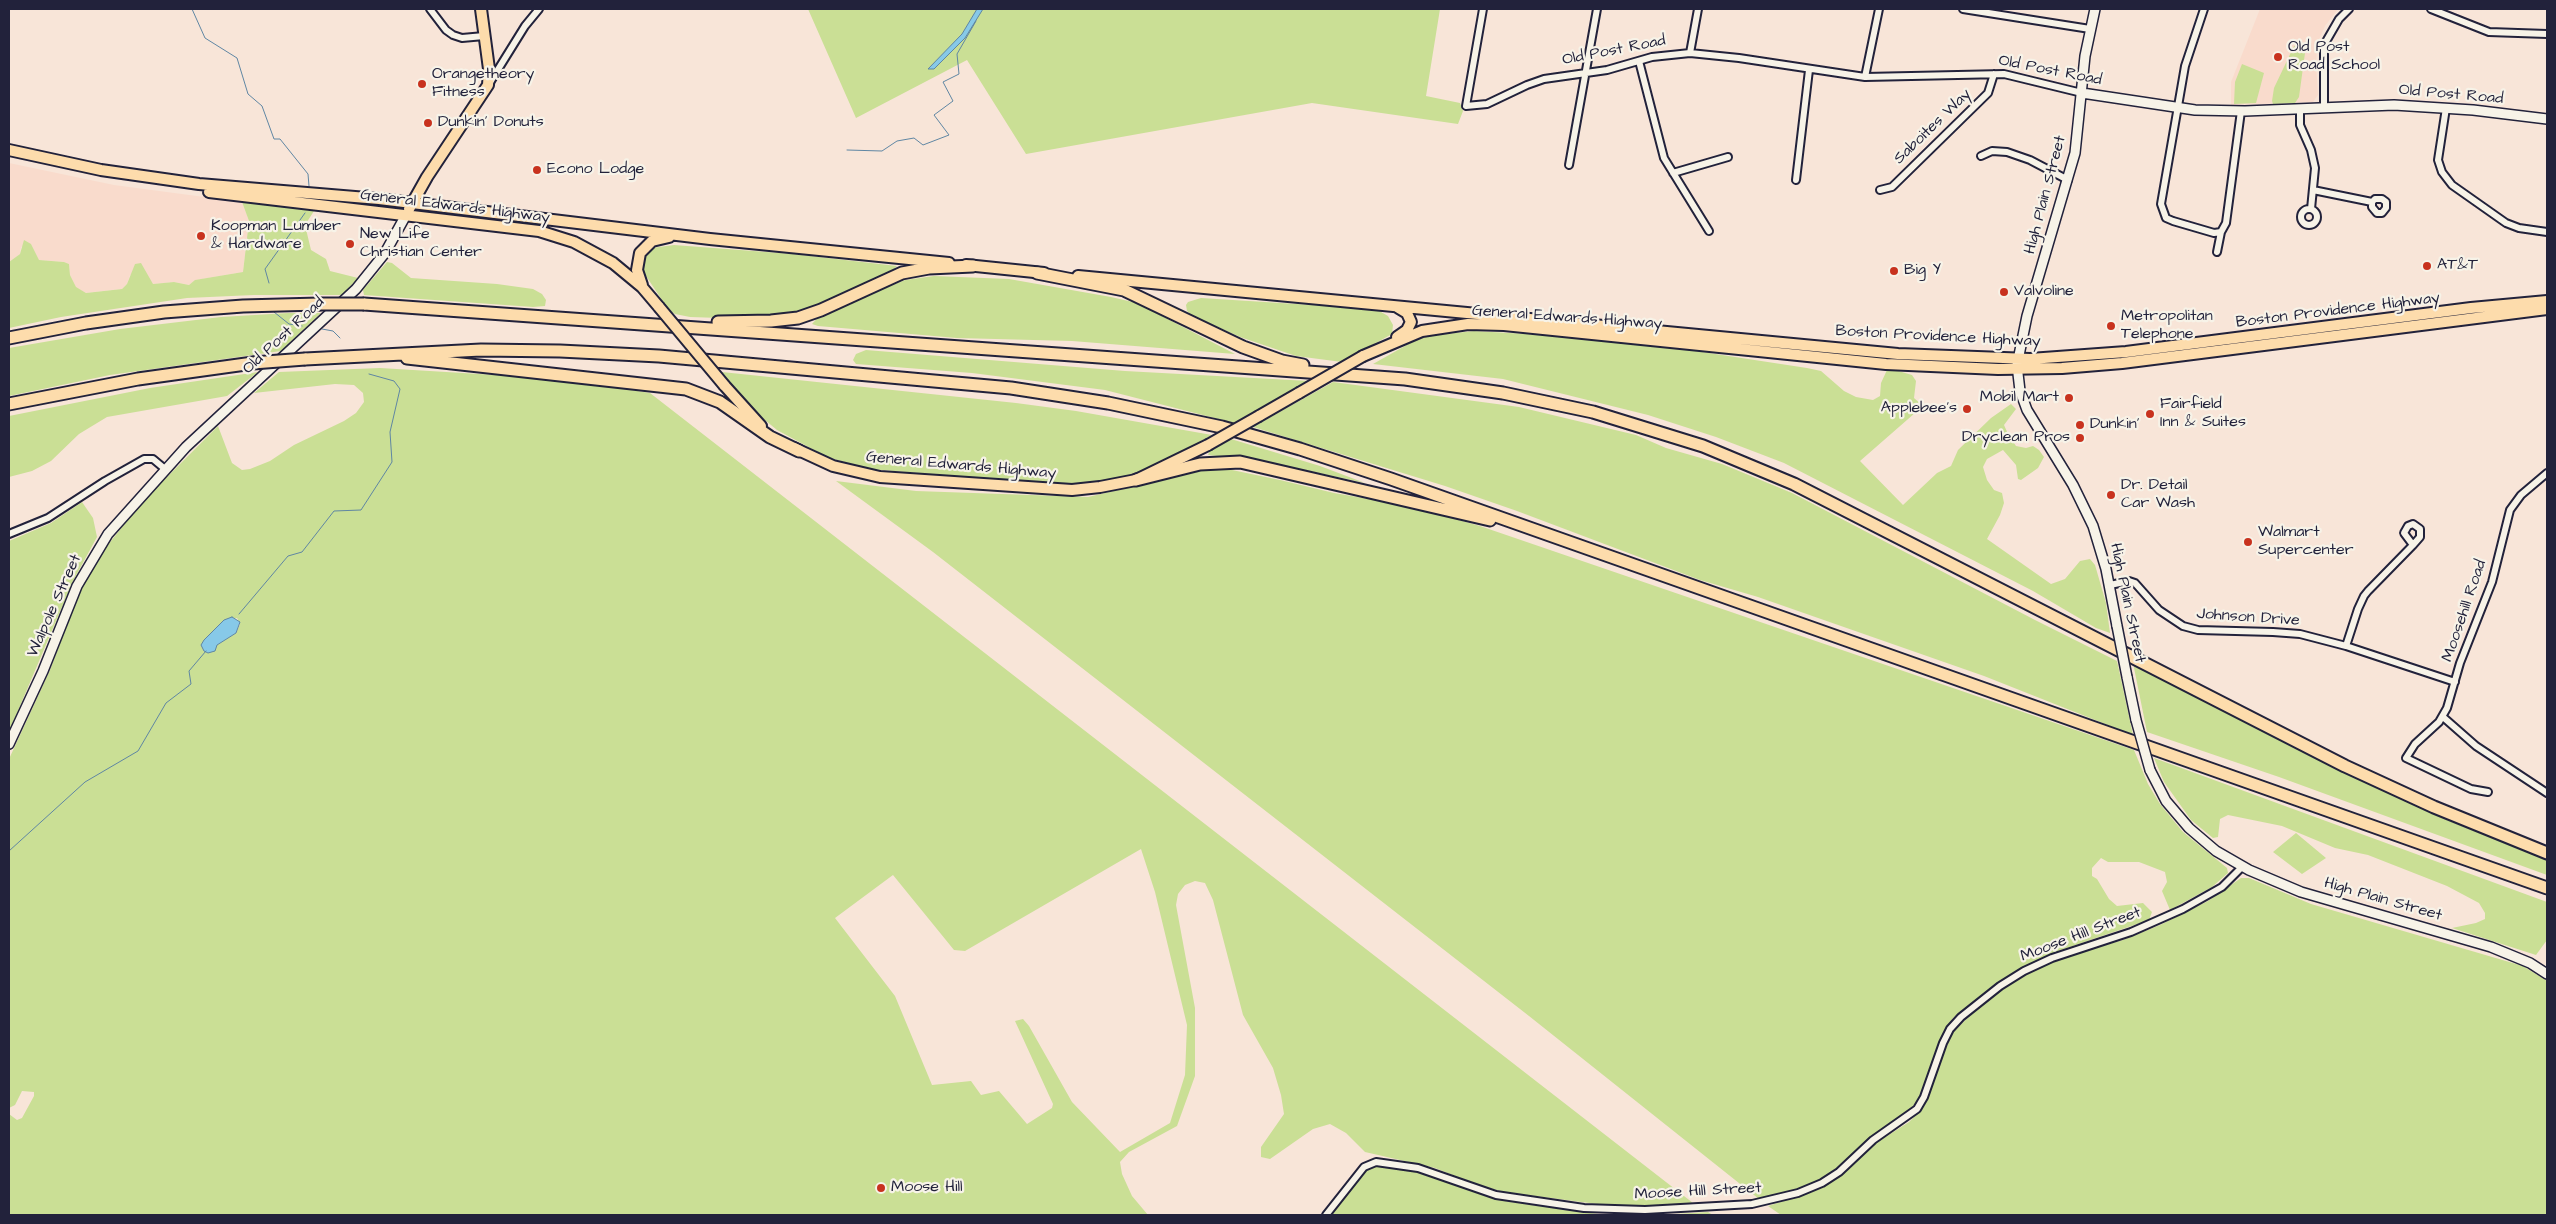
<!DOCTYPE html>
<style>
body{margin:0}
#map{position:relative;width:2556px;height:1224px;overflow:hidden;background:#f8e5d8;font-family:"Architects Daughter",sans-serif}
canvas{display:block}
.frame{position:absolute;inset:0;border:10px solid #22223b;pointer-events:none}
</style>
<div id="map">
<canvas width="2556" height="1224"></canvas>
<div class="frame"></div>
</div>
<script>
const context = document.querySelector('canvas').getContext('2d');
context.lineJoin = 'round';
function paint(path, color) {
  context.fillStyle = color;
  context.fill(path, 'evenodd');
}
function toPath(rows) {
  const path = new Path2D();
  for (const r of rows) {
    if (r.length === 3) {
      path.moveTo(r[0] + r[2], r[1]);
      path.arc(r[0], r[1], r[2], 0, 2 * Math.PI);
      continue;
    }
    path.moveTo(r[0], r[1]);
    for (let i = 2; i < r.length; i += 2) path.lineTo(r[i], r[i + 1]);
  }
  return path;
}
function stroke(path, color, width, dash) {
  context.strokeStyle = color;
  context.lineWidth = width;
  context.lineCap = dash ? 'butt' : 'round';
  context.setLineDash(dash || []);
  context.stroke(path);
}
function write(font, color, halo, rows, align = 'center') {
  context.font = font + ' "Architects Daughter",sans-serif';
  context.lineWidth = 4.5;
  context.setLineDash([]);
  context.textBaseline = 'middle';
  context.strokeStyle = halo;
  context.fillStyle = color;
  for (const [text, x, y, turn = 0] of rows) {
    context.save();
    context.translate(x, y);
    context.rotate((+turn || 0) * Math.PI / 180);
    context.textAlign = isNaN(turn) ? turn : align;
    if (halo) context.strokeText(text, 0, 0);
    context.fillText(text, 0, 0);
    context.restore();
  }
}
paint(toPath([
 [2260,9,2338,9,2325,26,2318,42,2316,62,2318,95,2313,102,2231,105,2231,82],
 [9,163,114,185,242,202,249,221,243,272,196,280,189,285,174,282,153,284,149,280,130,275,127,284,122,289,86,293,76,288,70,275,69,264,64,262,39,260,31,244,21,247,20,254,9,262]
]), '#f9dbcc');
paint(toPath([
 [808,9,1440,9,1426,96,1460,103,1463,111,1458,124,1312,103,1026,154,967,60,856,118],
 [2294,46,2301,48,2305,53,2299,97,2295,103,2273,104,2272,101,2274,88],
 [2242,64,2264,73,2256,103,2234,104,2235,82],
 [242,202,314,211,305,225,311,250,326,259,330,271,358,278,342,295,254,295,187,298,61,317,9,328,9,262,20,254,24,240,31,244,39,260,64,262,69,264,70,275,76,287,86,293,122,289,127,284,135,264,141,263,153,284,174,282,189,285,195,280,243,272,249,221],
 [674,245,793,254,897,266,893,270,848,292,799,313,781,316,720,318,690,317,675,314,668,309,644,273,643,263,647,254,652,248],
 [387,262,392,263,411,278,497,284,533,289,542,294,546,300,545,306,533,307,364,295,363,290],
 [934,276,1009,279,1111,297,1137,303,1235,354,1072,341,957,338,818,326,812,324,821,314,905,280],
 [1201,298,1376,309,1388,316,1393,325,1392,334,1342,362,1296,356,1240,337,1191,315,1187,311,1186,305,1188,302],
 [288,313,321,313,281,351,110,375,9,396,9,348,120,329,221,317],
 [1474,331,1527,334,1676,348,1807,368,1821,371,1844,391,1856,397,1873,400,1880,396,1881,383,1887,370,1895,370,1912,375,1916,381,1914,398,1923,406,1860,461,1903,505,1937,473,1951,466,1958,450,1991,418,2011,404,2016,409,2004,425,2008,434,2016,446,2026,448,2033,446,2039,450,2044,457,2038,468,2021,480,2018,479,2016,465,2003,450,1987,459,1983,467,1987,480,1994,490,2002,493,2004,503,2000,515,1987,539,2051,584,2065,579,2080,561,2090,559,2095,565,2106,603,2110,633,2096,628,2033,591,1784,463,1716,437,1648,415,1503,379,1373,364,1412,342,1428,336],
 [866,350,1125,371,1309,381,1234,423,1105,390,972,373,856,364,853,360,856,354],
 [380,368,562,379,650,393,1693,1203,1648,1206,1597,1204,1504,1192,1475,1184,1435,1168,1365,1152,1346,1133,1330,1124,1313,1129,1270,1159,1261,1157,1261,1147,1284,1114,1281,1095,1273,1068,1243,1015,1213,900,1205,883,1195,881,1185,885,1178,894,1176,905,1195,1008,1195,1076,1177,1126,1129,1152,1120,1162,1122,1174,1132,1196,1148,1215,9,1215,9,1114,17,1120,22,1118,34,1096,34,1092,22,1091,15,1105,9,1108,9,759,50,670,81,588,99,556,142,502,218,426,232,463,242,470,250,469,270,461,294,445,344,421,356,413,364,402,363,393,354,385,335,384,254,393,279,372],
 [237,618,240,624,236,633,216,645,211,633,222,622],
 [1141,849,1155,892,1187,1025,1185,1075,1170,1123,1120,1152,1072,1102,1029,1026,1023,1019,1015,1021,1053,1104,1052,1108,1027,1124,999,1091,981,1095,971,1081,932,1085,895,996,835,918,893,875,954,950,965,951],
 [258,372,227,396,107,417,79,434,51,461,32,471,9,477,9,416,150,388],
 [722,372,1016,403,1076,411,1212,435,1159,465,1119,478,1094,482,1066,484,1028,482,869,469,827,457,777,430,753,410,720,373],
 [1333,382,1519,407,1636,435,1666,448,1722,464,1792,493,2035,620,2117,661,2133,735,1984,676,1758,597,1700,580,1517,511,1445,486,1253,427],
 [1231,439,1320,466,1365,483,1263,461,1208,455,1210,450],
 [1205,470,1232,470,1280,480,1334,493,1409,506,1480,526,2134,750,2148,784,2160,804,2183,832,2227,868,2228,873,2212,887,2170,910,2162,891,2167,882,2165,872,2139,862,2108,862,2101,858,2092,868,2092,876,2097,879,2109,899,2117,906,2143,903,2152,912,2149,920,2058,951,2012,974,1953,1018,1948,1025,1919,1099,1905,1115,1866,1142,1845,1163,1823,1179,1784,1195,1759,1199,1529,1016,933,552,836,481,916,491,1088,497],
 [82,502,93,518,97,537,73,581,9,732,9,541,51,523],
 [2133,663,2366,783,2447,820,2547,860,2547,875,2279,777,2147,732],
 [2154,758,2547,902,2547,940,2536,955,2452,928,2476,923,2485,919,2485,913,2479,903,2447,886,2368,855,2335,848,2282,826,2228,815,2220,819,2218,837,2213,838,2191,820,2164,782],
 [2296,833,2326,858,2302,874,2273,852],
 [2241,878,2249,878,2311,904,2523,966,2547,981,2547,1215,1781,1215,1768,1206,1812,1192,1831,1182,1876,1143,1909,1122,1922,1109,1927,1101,1940,1062,1953,1032,1979,1007,2009,984,2040,967,2067,956,2123,940,2160,925,2208,901],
 [1374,1166,1392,1166,1422,1173,1486,1196,1510,1202,1598,1214,1658,1215,1708,1212,1713,1215,1331,1215,1364,1172]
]), '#cadf95');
const water = toPath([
 [977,9,983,9,965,38,934,69,928,69,962,34,977,9],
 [232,617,240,622,236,633,217,645,215,651,208,653,204,651,201,645,204,640,224,620,232,617]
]);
paint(water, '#87c9e8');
stroke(water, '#5f86a3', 1);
stroke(toPath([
 [192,9,205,38,237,58,248,94,262,106,274,139,280,139,308,174,309,186],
 [847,150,882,151,897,141,914,138,923,145,949,135,934,115,953,101,943,82,959,74,957,54,976,21],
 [269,283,265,269,305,213],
 [274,312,289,324,302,326],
 [322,329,333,331,340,338],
 [239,614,288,556,302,552,334,511,361,510,392,462,390,432,400,389,394,381,369,374],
 [9,851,85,782,138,751,166,703,191,684,189,671,206,651]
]), '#5f86a3', 1);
const street = toPath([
 [430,9,446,30,453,35,462,38,484,36],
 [1483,9,1466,106,1487,104,1527,85,1544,79,1607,70,1652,57,1690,53,1739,58,1865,77,2004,74,2082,93],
 [1963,9,2090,29],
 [2204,9,2185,66,2161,204,2166,218,2173,221,2214,233,2221,232],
 [2431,9,2489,32,2547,34],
 [1690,53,1698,9],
 [1639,61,1664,158,1709,231],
 [1865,77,1879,9],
 [489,84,525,26,539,9],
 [2324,107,2324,45,2339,19,2349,9],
 [2446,108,2438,160,2442,172,2452,185,2506,223,2519,228,2547,232],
 [2300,109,2300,125,2311,150,2315,168,2311,209],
 [1981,156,1992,151,2007,152,2030,160,2068,180],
 [1569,165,1597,9],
 [1673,173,1728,157],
 [1796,180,1809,70],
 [1880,190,1892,187,1988,93,1994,74],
 [2313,190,2372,202,2372,207,2377,213,2382,213,2386,208,2386,202,2382,199,2375,199,2372,202],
 [2309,217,8],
 [2217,252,2221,232,2226,223,2241,111],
 [9,534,48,518,105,481,144,459,153,459,165,469],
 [2110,585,2129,581,2135,583,2159,610,2183,626,2198,630,2273,632,2300,634,2346,646,2455,682],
 [2346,646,2358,609,2364,596,2368,591,2413,545,2420,537,2420,529,2413,524,2408,526,2404,533,2413,545],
 [2443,717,2476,746,2547,793],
 [2488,792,2471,789,2406,758,2415,744,2439,722,2447,708,2460,663,2492,582,2510,510,2521,495,2547,473],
 [1326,1215,1364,1167,1376,1162,1418,1168,1496,1195,1584,1208,1645,1210,1752,1204,1798,1193,1822,1183,1839,1172,1873,1140,1917,1109,1924,1097,1943,1043,1950,1029,1961,1017,2000,986,2024,971,2052,958,2131,932,2183,909,2222,887,2242,867]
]);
const secondary = toPath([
 [2095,9,2085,56,2075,153,2027,316,2017,365,2020,391,2027,410,2073,485,2093,526,2106,569,2117,626],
 [2082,93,2195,110,2245,111,2394,105,2473,110,2547,119],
 [2127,677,2136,720],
 [9,744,43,671,77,586,108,534,186,447,356,289,385,253,406,215],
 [2150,770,2166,801,2189,828,2216,851,2249,870,2301,892,2491,947,2530,963,2547,974]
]);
const primary = toPath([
 [9,150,101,170,199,184,379,199,710,239,949,263],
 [209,192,539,231,574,242,613,263,642,287,659,307],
 [409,209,427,177,488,85,489,69,481,9],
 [966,265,1044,273],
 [1078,276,1898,354,2030,359,2126,352,2471,308,2547,301],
 [642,285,637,270,640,253,652,241,669,237],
 [1397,307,1407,313,1411,322,1407,330,1397,337],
 [1363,356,1422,331,1468,324,1504,325,1886,364,1998,369,2062,368,2122,363,2547,309],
 [724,385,761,426],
 [1259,416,1299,393],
 [794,448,833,466,880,477,1072,490,1100,487,1136,480,1208,445]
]);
const highway = toPath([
 [1037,273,1124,290,1243,347,1282,361,1303,365],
 [364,304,1405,379,1503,393,1593,412,1703,446,1794,484,2345,766,2434,807,2547,853],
 [718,322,771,321,798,318,821,310,902,273,929,268,973,266],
 [9,338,86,323,164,312,243,306,319,304],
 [407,358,686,389,720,402,770,437,799,451],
 [305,359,481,350,560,351,659,356,1011,388,1108,403,1222,427,1300,449,1391,479,2547,888],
 [9,404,138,379,253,363],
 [1136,480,1200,464,1240,462,1490,520]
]);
stroke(street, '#22223b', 10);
stroke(secondary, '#22223b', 12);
stroke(primary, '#22223b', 14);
stroke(highway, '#22223b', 15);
stroke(street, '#f7f3e8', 6);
stroke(secondary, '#f7f3e8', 9);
stroke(primary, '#fddcac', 10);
stroke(highway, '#fddcac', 11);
const secondaryBridge = toPath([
 [2117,626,2127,677],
 [2136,720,2150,770]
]);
const primaryBridge = toPath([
 [659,307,724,385],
 [1299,393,1363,356],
 [1208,445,1259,416]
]);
const highwayBridge = toPath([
 [319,304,364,304],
 [253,363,305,359]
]);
stroke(secondaryBridge, '#22223b', 12, []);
stroke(primaryBridge, '#22223b', 14, []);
stroke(highwayBridge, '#22223b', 15, []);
stroke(secondaryBridge, '#f7f3e8', 9);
stroke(primaryBridge, '#fddcac', 10);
stroke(highwayBridge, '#fddcac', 11);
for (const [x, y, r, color] of [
 [2278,57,5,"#c8321e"],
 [422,84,5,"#c8321e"],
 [428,123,5,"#c8321e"],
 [537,170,5,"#c8321e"],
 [201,236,5,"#c8321e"],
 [350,244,5,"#c8321e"],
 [2427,266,5,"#c8321e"],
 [1894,271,5,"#c8321e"],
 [2004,292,5,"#c8321e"],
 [2111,326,5,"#c8321e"],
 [2069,398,5,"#c8321e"],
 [1967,409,5,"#c8321e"],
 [2150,414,5,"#c8321e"],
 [2080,425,5,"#c8321e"],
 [2080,438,5,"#c8321e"],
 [2111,495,5,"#c8321e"],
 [2248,542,5,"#c8321e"],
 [881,1188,5,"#c8321e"]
]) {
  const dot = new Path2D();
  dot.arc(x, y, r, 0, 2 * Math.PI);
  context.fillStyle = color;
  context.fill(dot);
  stroke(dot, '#f7f3e8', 2);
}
write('16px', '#22223b', '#f7f3e8', [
 ["Old Post",2288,48],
 ["Road School",2288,66],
 ["Orangetheory",432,75],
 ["Fitness",432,93],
 ["Dunkin' Donuts",438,123],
 ["Econo Lodge",547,170],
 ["Koopman Lumber",211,227],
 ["& Hardware",211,245],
 ["New Life",360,235],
 ["Christian Center",360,253],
 ["AT&T",2437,266],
 ["Big Y",1904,271],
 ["Valvoline",2014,292],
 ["Metropolitan",2121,317],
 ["Telephone",2121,335],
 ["Mobil Mart",2059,398,"right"],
 ["Fairfield",2160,405],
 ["Inn & Suites",2160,423],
 ["Applebee's",1957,409,"right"],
 ["Dunkin'",2090,425],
 ["Dryclean Pros",2070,438,"right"],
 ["Dr. Detail",2121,486],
 ["Car Wash",2121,504],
 ["Walmart",2258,533],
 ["Supercenter",2258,551],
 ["Moose Hill",891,1188]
], 'left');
write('16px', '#22223b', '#f7f3e8', [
 ["Old Post Road",1614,51,-11],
 ["Old Post Road",2050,71,11],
 ["Old Post Road",2451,95,5],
 ["Saboites Way",1933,127,-44],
 ["High Plain Street",2046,195,-75],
 ["General Edwards Highway",455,207,7],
 ["Boston Providence Highway",2338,311,-7],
 ["General Edwards Highway",1567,318,4],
 ["Old Post Road",284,336,-43],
 ["Boston Providence Highway",1938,337,3],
 ["General Edwards Highway",961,466,5],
 ["High Plain Street",2127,603,78],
 ["Walpole Street",55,606,-66],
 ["Moosehill Road",2465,611,-71],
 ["Johnson Drive",2248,618,4],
 ["High Plain Street",2383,900,16],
 ["Moose Hill Street",2081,935,-21],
 ["Moose Hill Street",1698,1192,-3]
]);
</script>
